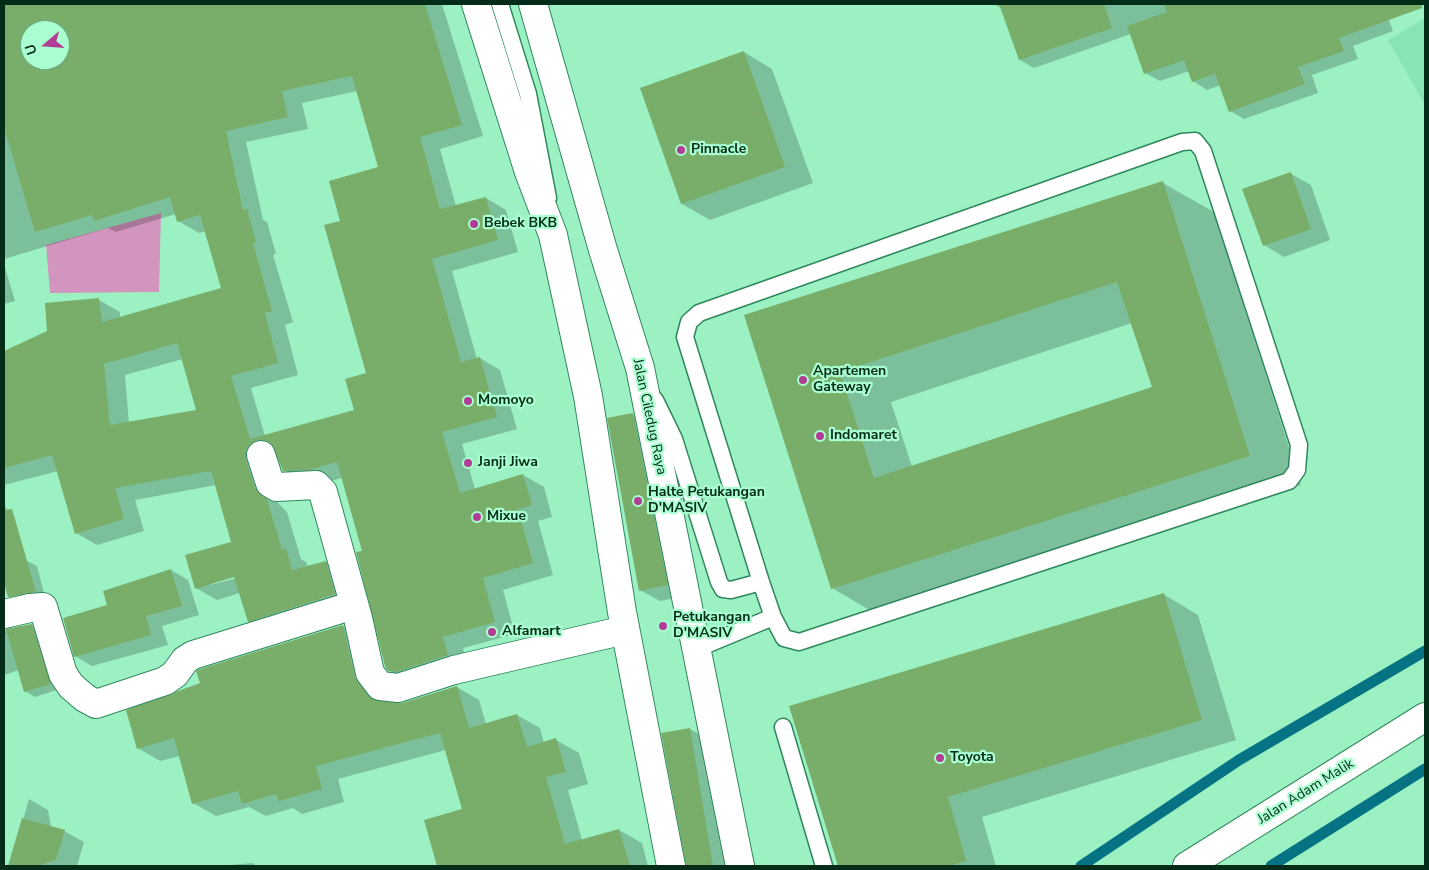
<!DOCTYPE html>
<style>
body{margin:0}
#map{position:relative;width:1429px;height:870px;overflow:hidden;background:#9cf1c2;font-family:"Nunito Sans",sans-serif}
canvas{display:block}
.frame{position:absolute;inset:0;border:5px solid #052b19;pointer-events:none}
.north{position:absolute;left:20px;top:20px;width:50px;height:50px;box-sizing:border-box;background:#a9ffcf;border:1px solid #67aa86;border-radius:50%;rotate:252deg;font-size:14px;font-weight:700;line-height:20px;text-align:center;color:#052b19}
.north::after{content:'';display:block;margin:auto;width:18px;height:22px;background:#b23d95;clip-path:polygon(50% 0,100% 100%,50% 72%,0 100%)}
</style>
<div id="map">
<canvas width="1429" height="870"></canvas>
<div class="frame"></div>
<div class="north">U</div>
</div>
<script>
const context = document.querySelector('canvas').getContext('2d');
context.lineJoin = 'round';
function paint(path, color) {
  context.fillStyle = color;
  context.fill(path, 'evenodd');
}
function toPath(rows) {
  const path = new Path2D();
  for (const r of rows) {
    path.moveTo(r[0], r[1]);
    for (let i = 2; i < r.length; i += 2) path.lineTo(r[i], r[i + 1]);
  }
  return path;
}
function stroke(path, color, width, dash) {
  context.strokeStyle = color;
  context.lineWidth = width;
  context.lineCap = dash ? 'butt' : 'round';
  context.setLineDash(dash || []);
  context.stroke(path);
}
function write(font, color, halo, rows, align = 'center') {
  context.font = font + ' "Nunito Sans",sans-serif';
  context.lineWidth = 4.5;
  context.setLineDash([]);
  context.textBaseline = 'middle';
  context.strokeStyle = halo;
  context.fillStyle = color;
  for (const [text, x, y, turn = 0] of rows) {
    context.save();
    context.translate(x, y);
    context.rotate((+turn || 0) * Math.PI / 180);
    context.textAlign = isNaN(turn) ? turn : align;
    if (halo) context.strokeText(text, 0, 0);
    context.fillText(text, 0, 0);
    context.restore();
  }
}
paint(toPath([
 [1425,18,1425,105,1388,40]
]), '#88e6b4');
paint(toPath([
 [161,213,159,292,50,293,46,245]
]), '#d195be');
paint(toPath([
 [4,4,442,4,483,136,440,149,456,206,486,198,506,210,518,252,452,271,477,359,480,358,500,370,517,429,462,444,475,489,523,475,544,487,552,517,538,521,553,575,503,590,515,634,463,648,468,667,410,683,389,670,363,552,342,478,330,481,305,482,284,470,277,451,270,457,266,472,276,501,287,512,301,559,306,562,308,567,326,562,347,574,355,606,269,633,249,621,240,593,217,600,196,588,232,543,216,485,135,500,144,531,97,545,76,533,58,471,4,485,4,352,48,332,99,300,120,312,120,318,222,289,206,231,199,233,178,221,176,214,116,232,108,228,4,259],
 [30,30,60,30,60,60,30,60],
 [357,91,379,168,342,222,368,374,355,411,265,436,251,388,298,375,285,325,293,322,273,255,276,254,267,222,263,220,246,142,308,129,302,103],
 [183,359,198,411,129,423,125,375],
 [240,574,241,577,210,585,210,583],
 [994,4,1383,4,1393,31,1353,46,1358,59,1312,75,1318,93,1244,119,1230,111,1221,85,1207,90,1193,81,1189,71,1160,81,1145,73,1131,34,1034,68,1020,60,1002,9],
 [744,52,772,69,813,183,710,220,682,204,642,89],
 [1291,174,1311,185,1330,240,1284,257,1264,245],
 [1163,183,1214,212,1301,485,883,618,832,588,745,316],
 [1132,323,1153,388,912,467,891,402],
 [4,264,15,301,4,304],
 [633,415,653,426,687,596,660,601,640,590],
 [4,501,22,562,27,561,37,566,45,597,19,602,9,596,4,579],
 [171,570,188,580,199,615,162,626,168,645,92,666,75,656,109,606],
 [1163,594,1198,615,1236,740,982,817,996,866,839,866,791,707],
 [31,625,41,631,60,689,35,697,25,691,19,670,4,675,4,630],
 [343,626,366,639,377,691,386,702,403,704,457,687,479,700,486,724,517,715,540,728,544,743,556,740,579,753,588,784,568,790,582,840,619,830,642,843,648,866,456,866,454,860,463,810,446,750,338,779,344,802,302,814,293,808,266,816,249,807,216,816,193,803,180,756,160,761,138,748,201,684,200,670],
 [690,729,710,740,731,866,687,866],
 [29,799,48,810,51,827,64,831,84,842,77,866,10,866],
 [252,863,257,866,219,866]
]), '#0003');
stroke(toPath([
 [1081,866,1239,760,1425,651],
 [1271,866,1425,769]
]), '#057383', 11);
paint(toPath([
 [4,4,425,4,462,125,420,137,440,209,486,197,498,240,432,259,461,362,480,357,497,417,442,432,460,493,523,474,532,505,518,509,533,563,483,578,495,622,443,637,448,655,396,672,388,671,385,666,356,552,362,551,337,462,309,470,283,471,271,443,265,440,257,440,249,445,246,451,246,459,255,488,267,499,282,550,286,548,292,570,326,561,335,594,248,622,234,577,195,589,185,555,231,542,211,471,115,488,124,519,75,534,52,455,4,468,4,351,47,331,45,303,99,298,102,322,221,288,200,215,177,222,170,197,94,221,92,215,35,232,4,128],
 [30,30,60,30,60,60,30,60],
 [352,76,378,167,329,181,340,221,324,225,366,373,345,379,354,410,250,439,231,376,278,363,265,313,272,311,253,243,256,242,247,209,243,210,226,131,288,117,282,91],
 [177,343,196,410,110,425,104,364],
 [999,4,1104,4,1112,28,1019,60],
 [1164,4,1422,4,1422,8,1339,38,1344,51,1298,67,1305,84,1229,112,1215,74,1192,82,1184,60,1144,74,1127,26,1167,12],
 [744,51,785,167,681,204,640,88],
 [1291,172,1311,229,1263,246,1242,189],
 [1163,181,1250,456,831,589,744,315],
 [1117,282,1152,387,874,478,840,372],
 [633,413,668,585,639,591,607,418],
 [12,509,36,592,8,597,4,583,4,510],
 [171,569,182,606,146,616,151,635,74,657,63,618,107,605,103,591],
 [1164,593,1202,720,948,797,966,861,948,866,838,866,789,706],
 [32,624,51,684,24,692,6,629],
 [343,625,355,677,373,700,402,703,457,686,469,728,517,714,527,747,556,738,566,772,546,777,565,844,619,829,630,866,437,866,424,820,462,809,440,733,316,766,322,789,279,801,276,794,242,804,238,791,192,804,174,738,137,749,126,710,200,683,196,671,200,669],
 [690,728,713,866,686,866,661,733],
 [22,818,65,830,56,860,37,866,8,866]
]), '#79ad6a');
const service = toPath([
 [500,4,528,94,548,198],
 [1195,141,1203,151,1299,445,1297,470,1289,481,799,642,784,638,773,617,761,582,685,337,689,322,699,313,1182,142,1195,141],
 [655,400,674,439,719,582,723,589,731,590,761,582],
 [696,649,773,617],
 [783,727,824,866]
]);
const minor = toPath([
 [261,455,270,483,277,487,316,485,323,492,358,618,370,673,380,686,398,688,454,670,625,630],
 [4,614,30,608,43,607,63,674,71,686,85,698,96,704,165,681,175,674,185,660,193,655,354,605]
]);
const tertiary = toPath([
 [1187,866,1425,717]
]);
const primary = toPath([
 [476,4,529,172,553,235,588,396,622,612,671,866],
 [533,4,603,250,640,368,740,866]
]);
stroke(service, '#2f875d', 19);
stroke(minor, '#2f875d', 30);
stroke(tertiary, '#2f875d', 30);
stroke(primary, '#2f875d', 30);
stroke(service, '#fff', 16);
stroke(minor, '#fff', 28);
stroke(tertiary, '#fff', 28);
stroke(primary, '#fff', 28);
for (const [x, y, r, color] of [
 [681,150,5,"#b23d95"],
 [474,224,5,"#b23d95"],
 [803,380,5,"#b23d95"],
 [468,401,5,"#b23d95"],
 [820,436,5,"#b23d95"],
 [468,463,5,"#b23d95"],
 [638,501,5,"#b23d95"],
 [477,517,5,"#b23d95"],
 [663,626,5,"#b23d95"],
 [492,632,5,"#b23d95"],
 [940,758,5,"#b23d95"]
]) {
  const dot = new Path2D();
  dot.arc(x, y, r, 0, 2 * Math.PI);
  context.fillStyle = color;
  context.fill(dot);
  stroke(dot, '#a9ffcf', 2);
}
write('bold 14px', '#052b19', '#a9ffcf', [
 ["Pinnacle",691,150],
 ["Bebek BKB",484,224],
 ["Apartemen",813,372],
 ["Gateway",813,388],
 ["Momoyo",478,401],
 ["Indomaret",830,436],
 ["Janji Jiwa",478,463],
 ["Halte Petukangan",648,493],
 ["D'MASIV",648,509],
 ["Mixue",487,517],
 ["Petukangan",673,618],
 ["D'MASIV",673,634],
 ["Alfamart",502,632],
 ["Toyota",950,758]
], 'left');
write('14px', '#052b19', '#a9ffcf', [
 ["Jalan Ciledug Raya",649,417,78],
 ["Jalan Adam Malik",1306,792,-32]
]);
</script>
